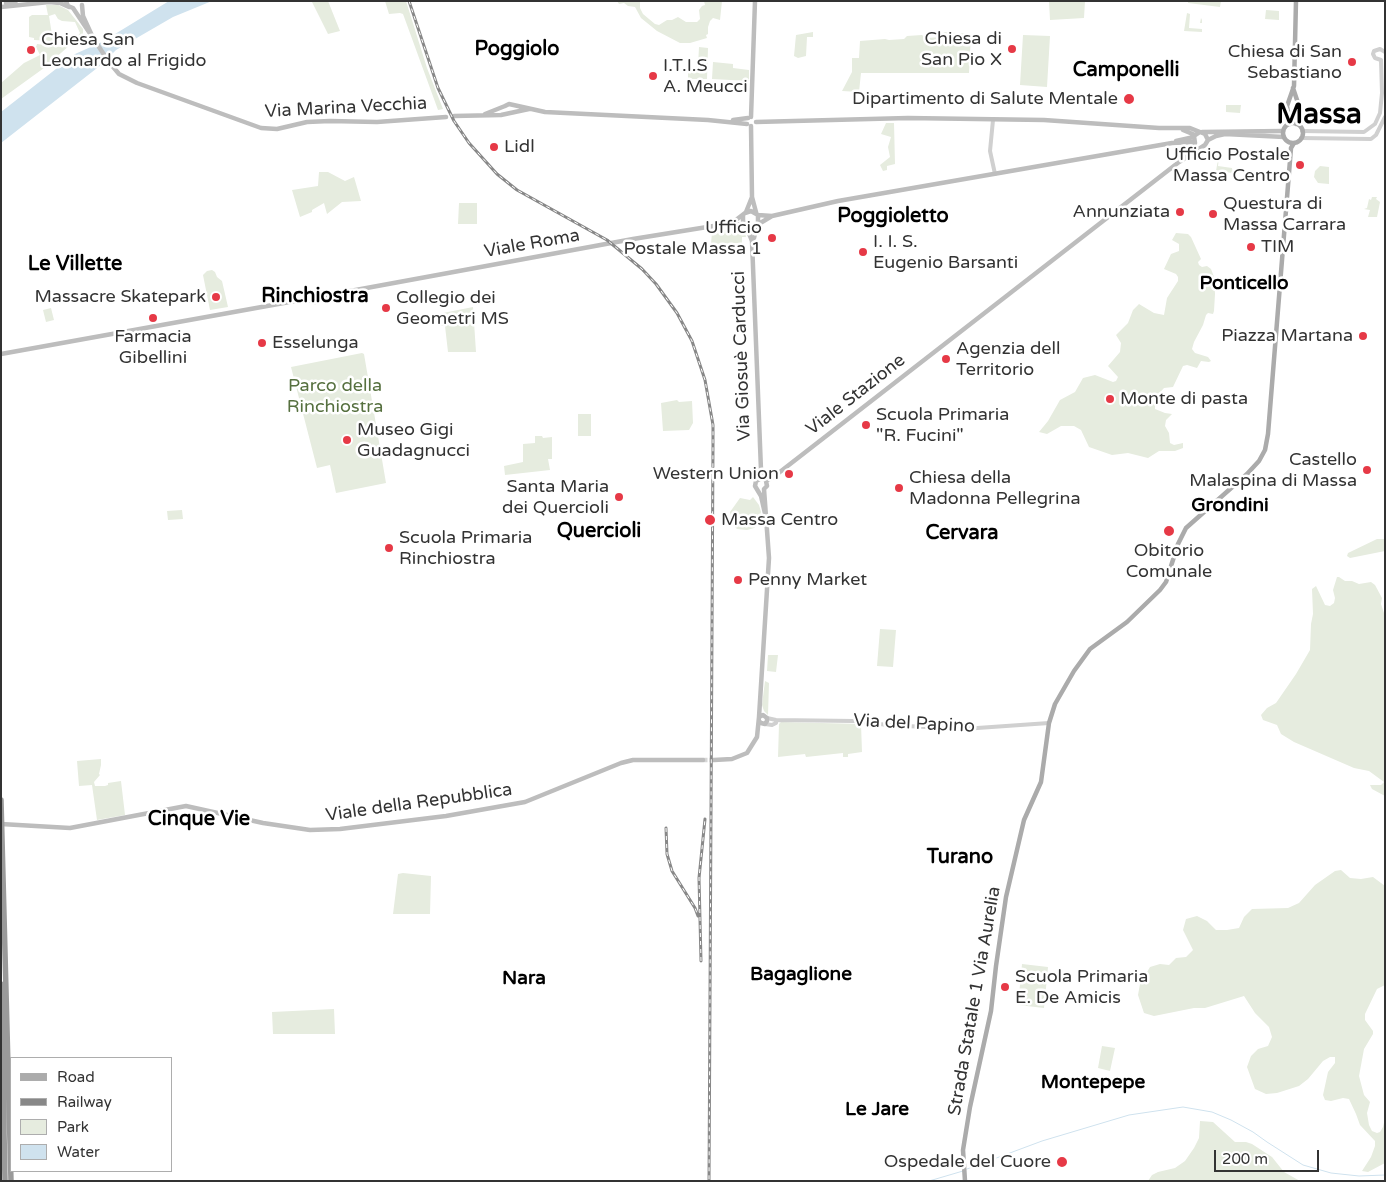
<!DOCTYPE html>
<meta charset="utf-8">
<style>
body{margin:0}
#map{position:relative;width:1386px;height:1182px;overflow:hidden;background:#fff;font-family:"Varela Round",sans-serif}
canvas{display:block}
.frame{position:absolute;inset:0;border:2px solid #333;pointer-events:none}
.legend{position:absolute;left:10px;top:1057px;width:162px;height:115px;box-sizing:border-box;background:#fff;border:1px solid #adadad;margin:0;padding:6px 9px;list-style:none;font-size:15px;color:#333}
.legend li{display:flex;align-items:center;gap:10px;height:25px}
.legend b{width:25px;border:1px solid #adadad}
.scale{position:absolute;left:1214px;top:1150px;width:105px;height:22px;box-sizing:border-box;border:2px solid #333;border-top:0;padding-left:6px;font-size:15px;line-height:18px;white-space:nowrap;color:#333;-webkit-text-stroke:4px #fff;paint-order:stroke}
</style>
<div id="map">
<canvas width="1386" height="1182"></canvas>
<div class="frame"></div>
<ul class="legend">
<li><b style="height:6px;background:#ababab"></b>Road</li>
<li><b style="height:6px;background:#888"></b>Railway</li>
<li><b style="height:14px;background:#e6ecdf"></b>Park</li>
<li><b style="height:14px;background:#cfe2ee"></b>Water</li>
</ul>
<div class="scale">200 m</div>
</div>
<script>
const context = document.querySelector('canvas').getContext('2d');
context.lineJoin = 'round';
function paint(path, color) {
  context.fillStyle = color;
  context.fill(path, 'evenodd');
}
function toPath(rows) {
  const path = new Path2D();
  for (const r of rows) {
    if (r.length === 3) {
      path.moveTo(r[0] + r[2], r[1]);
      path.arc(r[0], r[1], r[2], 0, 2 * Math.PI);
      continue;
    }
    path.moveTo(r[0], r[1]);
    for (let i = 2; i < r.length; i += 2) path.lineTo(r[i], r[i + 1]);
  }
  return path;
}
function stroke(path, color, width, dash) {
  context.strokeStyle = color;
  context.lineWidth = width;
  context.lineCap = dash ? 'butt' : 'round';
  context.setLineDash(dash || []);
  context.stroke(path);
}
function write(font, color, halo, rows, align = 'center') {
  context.font = font + ' "Varela Round",sans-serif';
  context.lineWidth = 5;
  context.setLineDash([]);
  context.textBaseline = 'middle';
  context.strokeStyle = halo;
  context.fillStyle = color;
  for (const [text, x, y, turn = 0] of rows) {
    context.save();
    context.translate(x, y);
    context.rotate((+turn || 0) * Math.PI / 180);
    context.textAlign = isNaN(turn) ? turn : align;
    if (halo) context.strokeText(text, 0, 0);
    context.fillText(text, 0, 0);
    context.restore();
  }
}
paint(toPath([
 [328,1,340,31,328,34,312,2],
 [385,1,406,1,427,68,443,109,438,110,434,99,403,14,400,13,389,14],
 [617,1,640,1,640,8,643,14,655,24,659,25,667,20,672,20,678,17,686,22,697,22,700,19,699,10,702,6,705,5,704,1,722,1,720,20,713,18,710,21,708,27,708,34,706,35,707,38,690,43,680,43,657,31,641,18,635,7,628,6,624,3,619,4],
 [1049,1,1085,1,1084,18,1050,20],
 [1188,1,1221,1,1220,7,1188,3],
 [46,5,58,5,68,10,83,29,83,35,72,40,61,41,77,37,80,33,75,22,62,21,58,19,55,14,49,16,53,41,34,40,34,38,29,37,29,17,32,15,48,15],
 [1266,10,1279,11,1279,20,1265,19],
 [1187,13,1190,14,1189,28,1202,29,1202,23,1200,23,1201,18,1202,20,1202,32,1184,31],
 [813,32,813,37,807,37,806,56,798,58,794,56,796,35],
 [944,32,971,34,969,73,861,73,859,92,842,91,852,72,852,58,859,58,860,41,885,39,889,40,904,39,907,36,922,35,926,38,942,37],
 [1023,35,1050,36,1047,87,1020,85],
 [37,44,61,47,70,45,44,68,1,99,1,83,24,63,40,55,36,47],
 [699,47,708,48,707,79,688,79,688,69,696,70,697,66,698,66],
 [713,62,733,64,733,68,749,70,749,81,712,79],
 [1226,105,1241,105,1240,113,1226,112],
 [886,123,894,123,895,164,887,166,887,170,883,171,880,165,890,157,888,147,891,137,881,134],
 [1220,148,1218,166,1232,168,1233,173,1216,171],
 [1320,166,1329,167,1329,184,1318,183,1314,177,1315,171],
 [319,172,328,172,345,181,354,177,361,201,342,202,327,214,324,203,312,210,312,212,300,217,292,190,318,186],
 [1372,197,1377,197,1376,199,1380,202,1377,217,1368,217,1370,210,1364,209,1367,208,1369,199,1371,200],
 [459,203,477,203,477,224,458,224],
 [739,227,745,233,746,237,742,237,742,243,711,244,712,232],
 [1176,233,1188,234,1191,237,1201,259,1198,262,1199,265,1202,267,1207,266,1211,269,1214,277,1215,294,1214,311,1213,314,1208,313,1206,315,1203,325,1194,342,1192,349,1195,353,1208,357,1211,361,1209,362,1201,361,1197,368,1187,365,1183,366,1173,387,1164,388,1155,398,1155,409,1165,413,1172,414,1166,420,1165,426,1169,433,1170,443,1174,445,1183,443,1183,448,1175,451,1159,451,1148,458,1128,453,1112,455,1089,447,1081,430,1074,426,1061,426,1047,434,1039,432,1048,421,1060,400,1075,392,1083,378,1095,375,1113,382,1116,381,1118,377,1108,366,1120,352,1121,343,1116,335,1128,323,1133,310,1139,304,1154,313,1164,315,1167,298,1178,281,1178,277,1176,274,1164,269,1171,254,1179,251,1179,244,1172,240],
 [212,270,215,272,217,277,222,281,228,307,210,310,203,275,207,271],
 [473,307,476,352,448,352,445,326,439,325,437,317,443,316,443,313],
 [51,308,54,320,46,322,43,310],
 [362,353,364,354,386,483,336,493,330,465,317,468,291,367],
 [677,400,679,402,692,401,693,423,689,430,663,431,661,403],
 [578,414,591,414,591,436,578,436],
 [535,436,542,436,543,438,552,437,552,459,548,459,550,470,505,475,504,466,523,462,523,444,535,443],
 [753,497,759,505,761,512,758,524,754,528,747,530,737,529,733,525,730,512,740,498,750,500],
 [182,510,183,519,168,520,167,511],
 [1377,539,1385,539,1385,551,1350,558,1347,556,1348,553],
 [1337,577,1339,577,1345,581,1352,581,1359,584,1371,582,1375,585,1382,598,1381,604,1385,616,1385,796,1372,789,1370,785,1381,785,1384,782,1369,771,1354,768,1294,742,1281,734,1277,725,1263,720,1261,715,1267,708,1276,703,1296,674,1310,650,1311,624,1313,614,1312,589,1316,586,1325,605,1330,606,1334,603,1335,598,1333,590],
 [880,629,896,630,893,667,877,666],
 [768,655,778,655,776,672,767,671],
 [765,681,769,683,768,715,764,711,762,705],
 [781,722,861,724,862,752,848,754,848,757,843,757,843,753,806,757,805,754,778,757,779,724],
 [101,759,101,765,99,774,100,775,94,782,95,786,105,786,108,785,108,783,121,781,125,815,97,820,92,785,79,786,77,761],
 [1341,870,1350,878,1361,879,1373,877,1385,886,1385,985,1377,989,1365,1014,1365,1020,1373,1031,1373,1034,1364,1049,1359,1076,1364,1095,1370,1102,1367,1113,1369,1125,1372,1131,1377,1133,1380,1132,1383,1127,1385,1118,1385,1163,1368,1172,1362,1171,1371,1157,1375,1146,1375,1141,1360,1125,1356,1114,1349,1099,1343,1098,1331,1101,1325,1100,1323,1095,1328,1072,1335,1063,1335,1057,1330,1057,1323,1061,1308,1079,1299,1086,1277,1093,1266,1094,1255,1089,1247,1067,1251,1056,1258,1049,1268,1046,1272,1037,1269,1027,1255,1013,1244,996,1205,1008,1194,1008,1154,1016,1144,1013,1138,995,1140,984,1150,967,1160,964,1169,965,1176,958,1186,957,1193,950,1183,930,1186,919,1197,916,1207,921,1216,930,1227,930,1239,928,1244,917,1252,909,1288,908,1299,903,1315,885,1335,871],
 [403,873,431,876,430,914,393,914,398,874],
 [1022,964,1048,967,1044,1008,1018,1005],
 [334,1009,335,1034,273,1034,272,1012],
 [1102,1046,1115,1048,1110,1071,1098,1068],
 [1200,1121,1213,1122,1235,1142,1246,1142,1252,1144,1272,1157,1284,1172,1300,1181,1148,1181,1152,1175,1158,1172,1175,1168,1185,1161,1194,1148,1199,1138]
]), '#e6ecdf');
paint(toPath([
 [169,1,212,1,173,17,116,50,101,65,1,143,1,112,75,54,102,42]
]), '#cfe2ee');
stroke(toPath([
 [967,1169,1042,1141,1129,1115,1183,1107,1212,1112,1231,1120,1253,1132,1267,1142,1303,1165,1331,1173,1359,1176,1385,1175],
 [929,1181,963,1171]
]), '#cfe2ee', 1);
stroke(toPath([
 [703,760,714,760]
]), '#d6d6d6', 4.5, [4.5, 2]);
stroke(toPath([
 [1381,60,1375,58,1373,54,1374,51,1380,49,1385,52],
 [993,120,990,151,995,174],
 [1302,131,1364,132,1375,124,1380,113,1382,93,1381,60],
 [1301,138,1371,139,1376,135,1385,117],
 [767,718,776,720,854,721,888,725,963,729,1049,723],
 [765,724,772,725,776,723,776,720]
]), '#d0d0d0', 4);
stroke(toPath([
 [66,1,68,6,73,8,109,62,119,74,137,83,261,128,277,129,307,122,330,121,377,122,446,117],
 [6,3,16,1],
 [82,5,83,16,94,40],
 [1,7,49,2,60,3,69,7],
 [505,106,509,104,545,112,708,120,747,124],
 [485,114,505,106],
 [454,116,501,115,529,109],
 [751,117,755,1],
 [733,120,748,118],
 [756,122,908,118,1044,120,1159,128,1190,128,1200,132],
 [751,126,752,197,756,212],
 [1183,130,1195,135],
 [1202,132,1283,131],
 [1176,141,1194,137],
 [1195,143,1194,136,1200,132,1205,134,1208,140],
 [1187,155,1194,147,1194,142],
 [746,212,752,197],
 [758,215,772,216,838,201,1172,143,1194,142],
 [732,223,745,213,751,211,758,215,758,223,754,227,748,227,743,221,743,215],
 [752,241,754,238,757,225,772,216],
 [315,298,4],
 [318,295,323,296,633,239,732,223,746,226,752,241,761,470,759,479],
 [1,354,306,299,312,301],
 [760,479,756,481,755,486,761,496,766,518],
 [766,481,776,475,1179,162,1205,145,1208,140,1216,136,1225,134,1284,137],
 [759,717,769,558,764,489,767,486,766,481],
 [714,760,732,759,747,753,757,737,759,717,763,715,767,718,767,721,765,724,761,723,759,721],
 [1,824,70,828,186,806,263,823,310,830,340,829,446,816,525,802,621,763,633,760,703,760]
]), '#bdbdbd', 4.5);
stroke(toPath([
 [1293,88,1299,106,1296,124],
 [1293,133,10],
 [1290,124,1287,106,1294,86,1296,1],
 [965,1181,963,1150,970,1107,991,1011,996,966,1006,897,1024,820,1041,782,1049,723,1055,704,1074,671,1090,649,1127,622,1160,590,1166,582,1178,544,1186,528,1247,474,1259,461,1265,450,1268,434,1291,148,1294,143]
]), '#ababab', 4.5);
stroke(toPath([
 [1,800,11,1181],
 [1,984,5,1181]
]), '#9a9a9a', 5.5);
const rail = toPath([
 [409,1,438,88,454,121,469,143,497,174,517,190,607,240,642,269,656,284,677,313,692,341,705,380,713,425,713,444,709,1181],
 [666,828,667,854,672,871,695,908,698,916],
 [701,961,699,878,705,819]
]);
stroke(rail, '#888', 3);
stroke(rail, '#fff', 1, [4]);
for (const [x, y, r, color] of [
 [1012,49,5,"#e63946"],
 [31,50,5,"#e63946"],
 [1352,62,5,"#e63946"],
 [653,76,5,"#e63946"],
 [1129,99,6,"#e63946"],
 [494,147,5,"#e63946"],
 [1300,165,5,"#e63946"],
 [1180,212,5,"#e63946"],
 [1213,214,5,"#e63946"],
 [772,238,5,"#e63946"],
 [1251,247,5,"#e63946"],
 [863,252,5,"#e63946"],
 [216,297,5,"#e63946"],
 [386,308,5,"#e63946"],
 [153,318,5,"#e63946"],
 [1363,336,5,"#e63946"],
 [262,343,5,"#e63946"],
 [946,359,5,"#e63946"],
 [1110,399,5,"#e63946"],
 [866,425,5,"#e63946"],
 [347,440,5,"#e63946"],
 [1367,470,5,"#e63946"],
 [789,474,5,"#e63946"],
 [899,488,5,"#e63946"],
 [619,497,5,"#e63946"],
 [710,520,6,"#e63946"],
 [1169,531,6,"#e63946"],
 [389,548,5,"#e63946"],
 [738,580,5,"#e63946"],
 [1005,987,5,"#e63946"],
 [1062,1162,6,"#e63946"]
]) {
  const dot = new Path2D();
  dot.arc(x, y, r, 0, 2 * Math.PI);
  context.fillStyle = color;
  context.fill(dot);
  stroke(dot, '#fff', 2);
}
write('18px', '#333', '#fff', [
 ["Chiesa di",1002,39,"right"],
 ["San Pio X",1002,60,"right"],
 ["Chiesa San",41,40],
 ["Leonardo al Frigido",41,61],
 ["Chiesa di San",1342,52,"right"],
 ["Sebastiano",1342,73,"right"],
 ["I.T.I.S",663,66],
 ["A. Meucci",663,87],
 ["Dipartimento di Salute Mentale",1118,99,"right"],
 ["Lidl",504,147],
 ["Ufficio Postale",1290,155,"right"],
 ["Massa Centro",1290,176,"right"],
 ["Questura di",1223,204],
 ["Massa Carrara",1223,225],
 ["Annunziata",1170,212,"right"],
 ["Ufficio",762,228,"right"],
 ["Postale Massa 1",762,249,"right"],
 ["I. I. S.",873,242],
 ["Eugenio Barsanti",873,263],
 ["TIM",1261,247],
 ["Massacre Skatepark",206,297,"right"],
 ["Collegio dei",396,298],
 ["Geometri MS",396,319],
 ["Piazza Martana",1353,336,"right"],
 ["Farmacia",153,337,"center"],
 ["Gibellini",153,358,"center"],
 ["Esselunga",272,343],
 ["Agenzia dell",956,349],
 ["Territorio",956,370],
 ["Monte di pasta",1120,399],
 ["Scuola Primaria",876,415],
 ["\"R. Fucini\"",876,436],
 ["Museo Gigi",357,430],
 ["Guadagnucci",357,451],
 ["Castello",1357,460,"right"],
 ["Malaspina di Massa",1357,481,"right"],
 ["Western Union",779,474,"right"],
 ["Chiesa della",909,478],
 ["Madonna Pellegrina",909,499],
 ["Santa Maria",609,487,"right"],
 ["dei Quercioli",609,508,"right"],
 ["Massa Centro",721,520],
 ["Scuola Primaria",399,538],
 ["Rinchiostra",399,559],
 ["Obitorio",1169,551,"center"],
 ["Comunale",1169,572,"center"],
 ["Penny Market",748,580],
 ["Scuola Primaria",1015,977],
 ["E. De Amicis",1015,998],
 ["Ospedale del Cuore",1051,1162,"right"]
], 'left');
write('18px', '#333', '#fff', [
 ["Via Marina Vecchia",346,108,-3],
 ["Viale Roma",532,244,-10],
 ["Via Giosuè Carducci",742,356,-92],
 ["Viale Stazione",856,395,-38],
 ["Via del Papino",914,724,3],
 ["Viale della Repubblica",419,803,-8],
 ["Strada Statale 1 Via Aurelia",975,1001,-80]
]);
write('18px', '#56703f', '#fff', [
 ["Parco della",335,386],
 ["Rinchiostra",335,407]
]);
write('bold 19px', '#000', '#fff', [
 ["Ponticello",1244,284],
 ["Grondini",1230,506],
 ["Bagaglione",801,975],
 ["Nara",524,979],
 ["Montepepe",1093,1083],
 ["Le Jare",877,1110]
]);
write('bold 20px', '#000', '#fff', [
 ["Poggiolo",517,50],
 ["Camponelli",1126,71],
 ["Poggioletto",893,217],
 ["Le Villette",75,265],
 ["Rinchiostra",315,297],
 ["Quercioli",599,532],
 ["Cervara",962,534],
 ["Cinque Vie",199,820],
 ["Turano",960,858]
]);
write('bold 28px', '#000', '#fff', [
 ["Massa",1319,116]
]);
</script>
